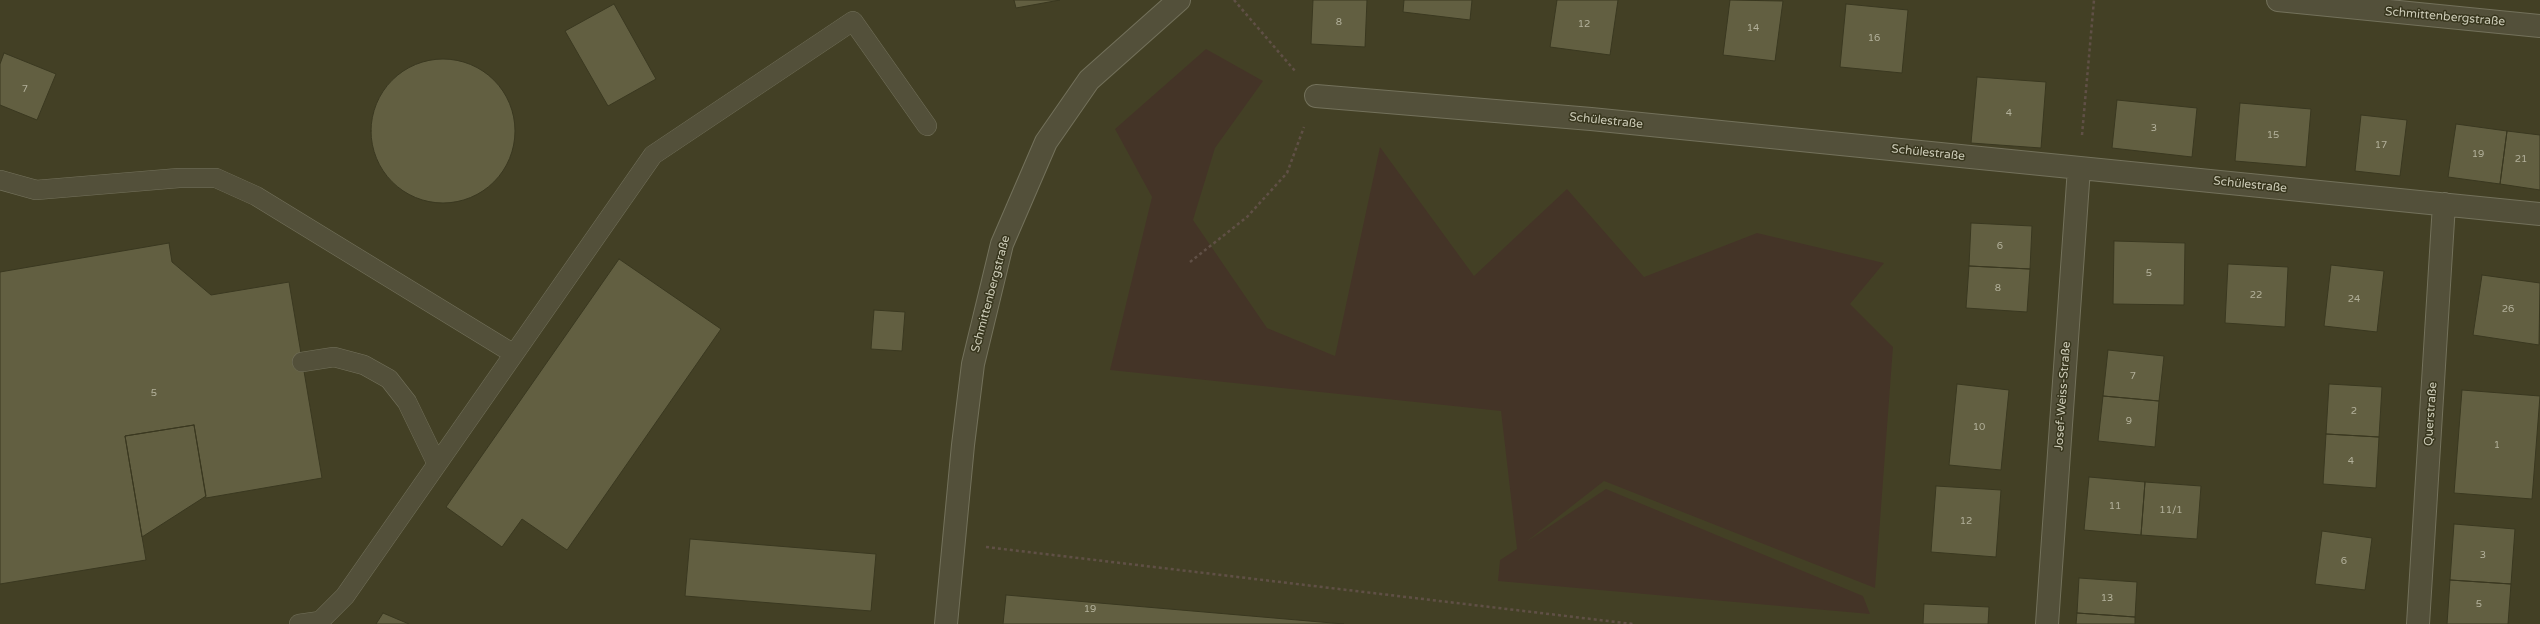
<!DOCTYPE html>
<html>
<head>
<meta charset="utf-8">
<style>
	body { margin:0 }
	canvas { display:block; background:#434025 }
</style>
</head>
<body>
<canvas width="2540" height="624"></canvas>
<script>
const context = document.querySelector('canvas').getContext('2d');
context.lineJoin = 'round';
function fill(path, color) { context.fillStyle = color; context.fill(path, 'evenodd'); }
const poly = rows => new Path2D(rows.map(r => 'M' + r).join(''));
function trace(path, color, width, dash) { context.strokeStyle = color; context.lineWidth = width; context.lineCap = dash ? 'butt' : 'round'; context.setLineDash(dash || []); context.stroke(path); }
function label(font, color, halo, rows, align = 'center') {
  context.font = font + ' "Varela Round",sans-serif'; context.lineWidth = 3; context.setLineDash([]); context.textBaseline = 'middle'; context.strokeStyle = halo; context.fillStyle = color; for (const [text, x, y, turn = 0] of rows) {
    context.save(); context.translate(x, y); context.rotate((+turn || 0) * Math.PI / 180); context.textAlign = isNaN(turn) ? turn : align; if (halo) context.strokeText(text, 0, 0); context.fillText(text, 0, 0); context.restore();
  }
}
fill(poly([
	[1206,49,1263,81,1215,148,1193,220,1267,328,1335,356,1380,147,1474,276,1567,189,1644,277,1757,233,1884,263,1850,304,1893,347,1875,588,1604,481,1526,542,1606,489,1863,596,1870,614,1498,581,1500,560,1517,549,1501,411,1110,370,1152,197,1115,129]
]), '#443427');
const building = poly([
	[1014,0,1060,0,1016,8,1014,0],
	[1313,0,1367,0,1365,47,1311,44,1313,0],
	[1404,0,1472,0,1470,20,1403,12,1404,0],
	[1557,0,1618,0,1610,55,1550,47,1557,0],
	[1730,0,1783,1,1775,61,1723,55,1730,0],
	[614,4,656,79,608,106,565,31,614,4],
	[1846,4,1908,10,1902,73,1840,67,1846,4],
	[4,53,56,74,37,120,0,105,0,64,4,53],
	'371 131a72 72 0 1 1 144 0a72 72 0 1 1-144 0Z',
	[1977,77,2046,82,2041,148,1971,143,1977,77],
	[2117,100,2197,108,2192,157,2112,148,2117,100],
	[2240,103,2311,109,2306,167,2235,161,2240,103],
	[2361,115,2407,120,2400,176,2355,171,2361,115],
	[2456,124,2507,131,2500,184,2448,177,2456,124],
	[2507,131,2540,135,2540,190,2500,184,2507,131],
	[1971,223,2032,226,2030,269,1969,266,1971,223],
	[2114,241,2185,243,2184,305,2113,304,2114,241],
	[169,243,172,262,211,295,289,282,322,478,206,498,194,425,125,436,146,560,0,584,0,272,169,243],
	[619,259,721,329,567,550,522,519,502,547,446,507,619,259],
	[2228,264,2288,267,2285,327,2225,323,2228,264],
	[2331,265,2384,271,2377,332,2324,326,2331,265],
	[1969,266,2030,269,2027,312,1966,308,1969,266],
	[2482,275,2540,283,2539,345,2473,335,2482,275],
	[874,310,905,312,902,351,871,349,874,310],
	[2108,350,2164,356,2159,401,2103,396,2108,350],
	[1957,384,2009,390,2001,470,1949,465,1957,384],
	[2329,384,2382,387,2379,437,2326,434,2329,384],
	[2462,390,2540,396,2532,499,2454,493,2462,390],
	[2103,396,2159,401,2155,447,2098,441,2103,396],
	[194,425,206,496,142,537,125,436,194,425],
	[2326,434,2379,437,2376,488,2323,484,2326,434],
	[2089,477,2145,482,2141,535,2084,530,2089,477],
	[2145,482,2201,486,2197,539,2141,535,2145,482],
	[1936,486,2001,490,1996,557,1931,552,1936,486],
	[2454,524,2515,529,2511,584,2450,580,2454,524],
	[2322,531,2372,538,2365,590,2315,584,2322,531],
	[690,539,876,554,871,611,685,596,690,539],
	[2079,578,2137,582,2135,617,2077,613,2079,578],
	[2450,580,2511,584,2508,624,2447,624,2450,580],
	[1006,595,1344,624,1003,624,1006,595],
	[1924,604,1989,607,1988,624,1923,624,1924,604],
	[383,613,409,624,376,624,383,613],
	[2077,613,2135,617,2135,624,2076,624,2077,613]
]);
fill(building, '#625f41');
trace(building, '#3a3820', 1);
const service = poly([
	[0,180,36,190,179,178,216,178,256,196,514,354],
	[302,362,334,357,364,365,389,379,407,402,437,464],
	[299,624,320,621,345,596,653,155,853,21,927,126]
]);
const minor = poly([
	[2278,0,2540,26],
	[1316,96,1591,119,2540,214],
	[946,624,963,445,973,364,1002,244,1046,142,1089,80,1179,0],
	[2047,624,2079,168],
	[2418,624,2444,204]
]);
trace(service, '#73715b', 20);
trace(minor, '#73715b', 24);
trace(poly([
	[1234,0,1295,71],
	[2082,135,2094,0],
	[1190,262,1247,217,1287,173,1304,127],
	[986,547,1633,624]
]), '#605046', 2.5, [3, 3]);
trace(service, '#53503a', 19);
trace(minor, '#53503a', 22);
label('10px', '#b2b09a', null, [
	["8",1339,22],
	["12",1584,24],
	["14",1753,28],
	["16",1874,38],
	["7",25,89],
	["4",2009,113],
	["3",2154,128],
	["15",2273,135],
	["17",2381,145],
	["19",2478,154],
	["21",2521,159],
	["6",2000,246],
	["5",2149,273],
	["8",1998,288],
	["22",2256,295],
	["24",2354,299],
	["26",2508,309],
	["7",2133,376],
	["5",154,393],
	["2",2354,411],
	["9",2129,421],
	["10",1979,427],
	["1",2497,445],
	["4",2351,461],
	["11",2115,506],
	["11/1",2171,510],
	["12",1966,521],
	["3",2483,555],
	["6",2344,561],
	["13",2107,598],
	["5",2479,604],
	["19",1090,609]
]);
label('12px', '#cccbb7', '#38361e', [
	["Schmittenbergstraße",2445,17,5],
	["Schülestraße",1606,121,6],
	["Schülestraße",1928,153,6],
	["Schülestraße",2250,185,6],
	["Schmittenbergstraße",991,294,-75],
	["Josef-Weiss-Straße",2063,396,-86],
	["Querstraße",2431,414,-86]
]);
</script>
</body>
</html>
